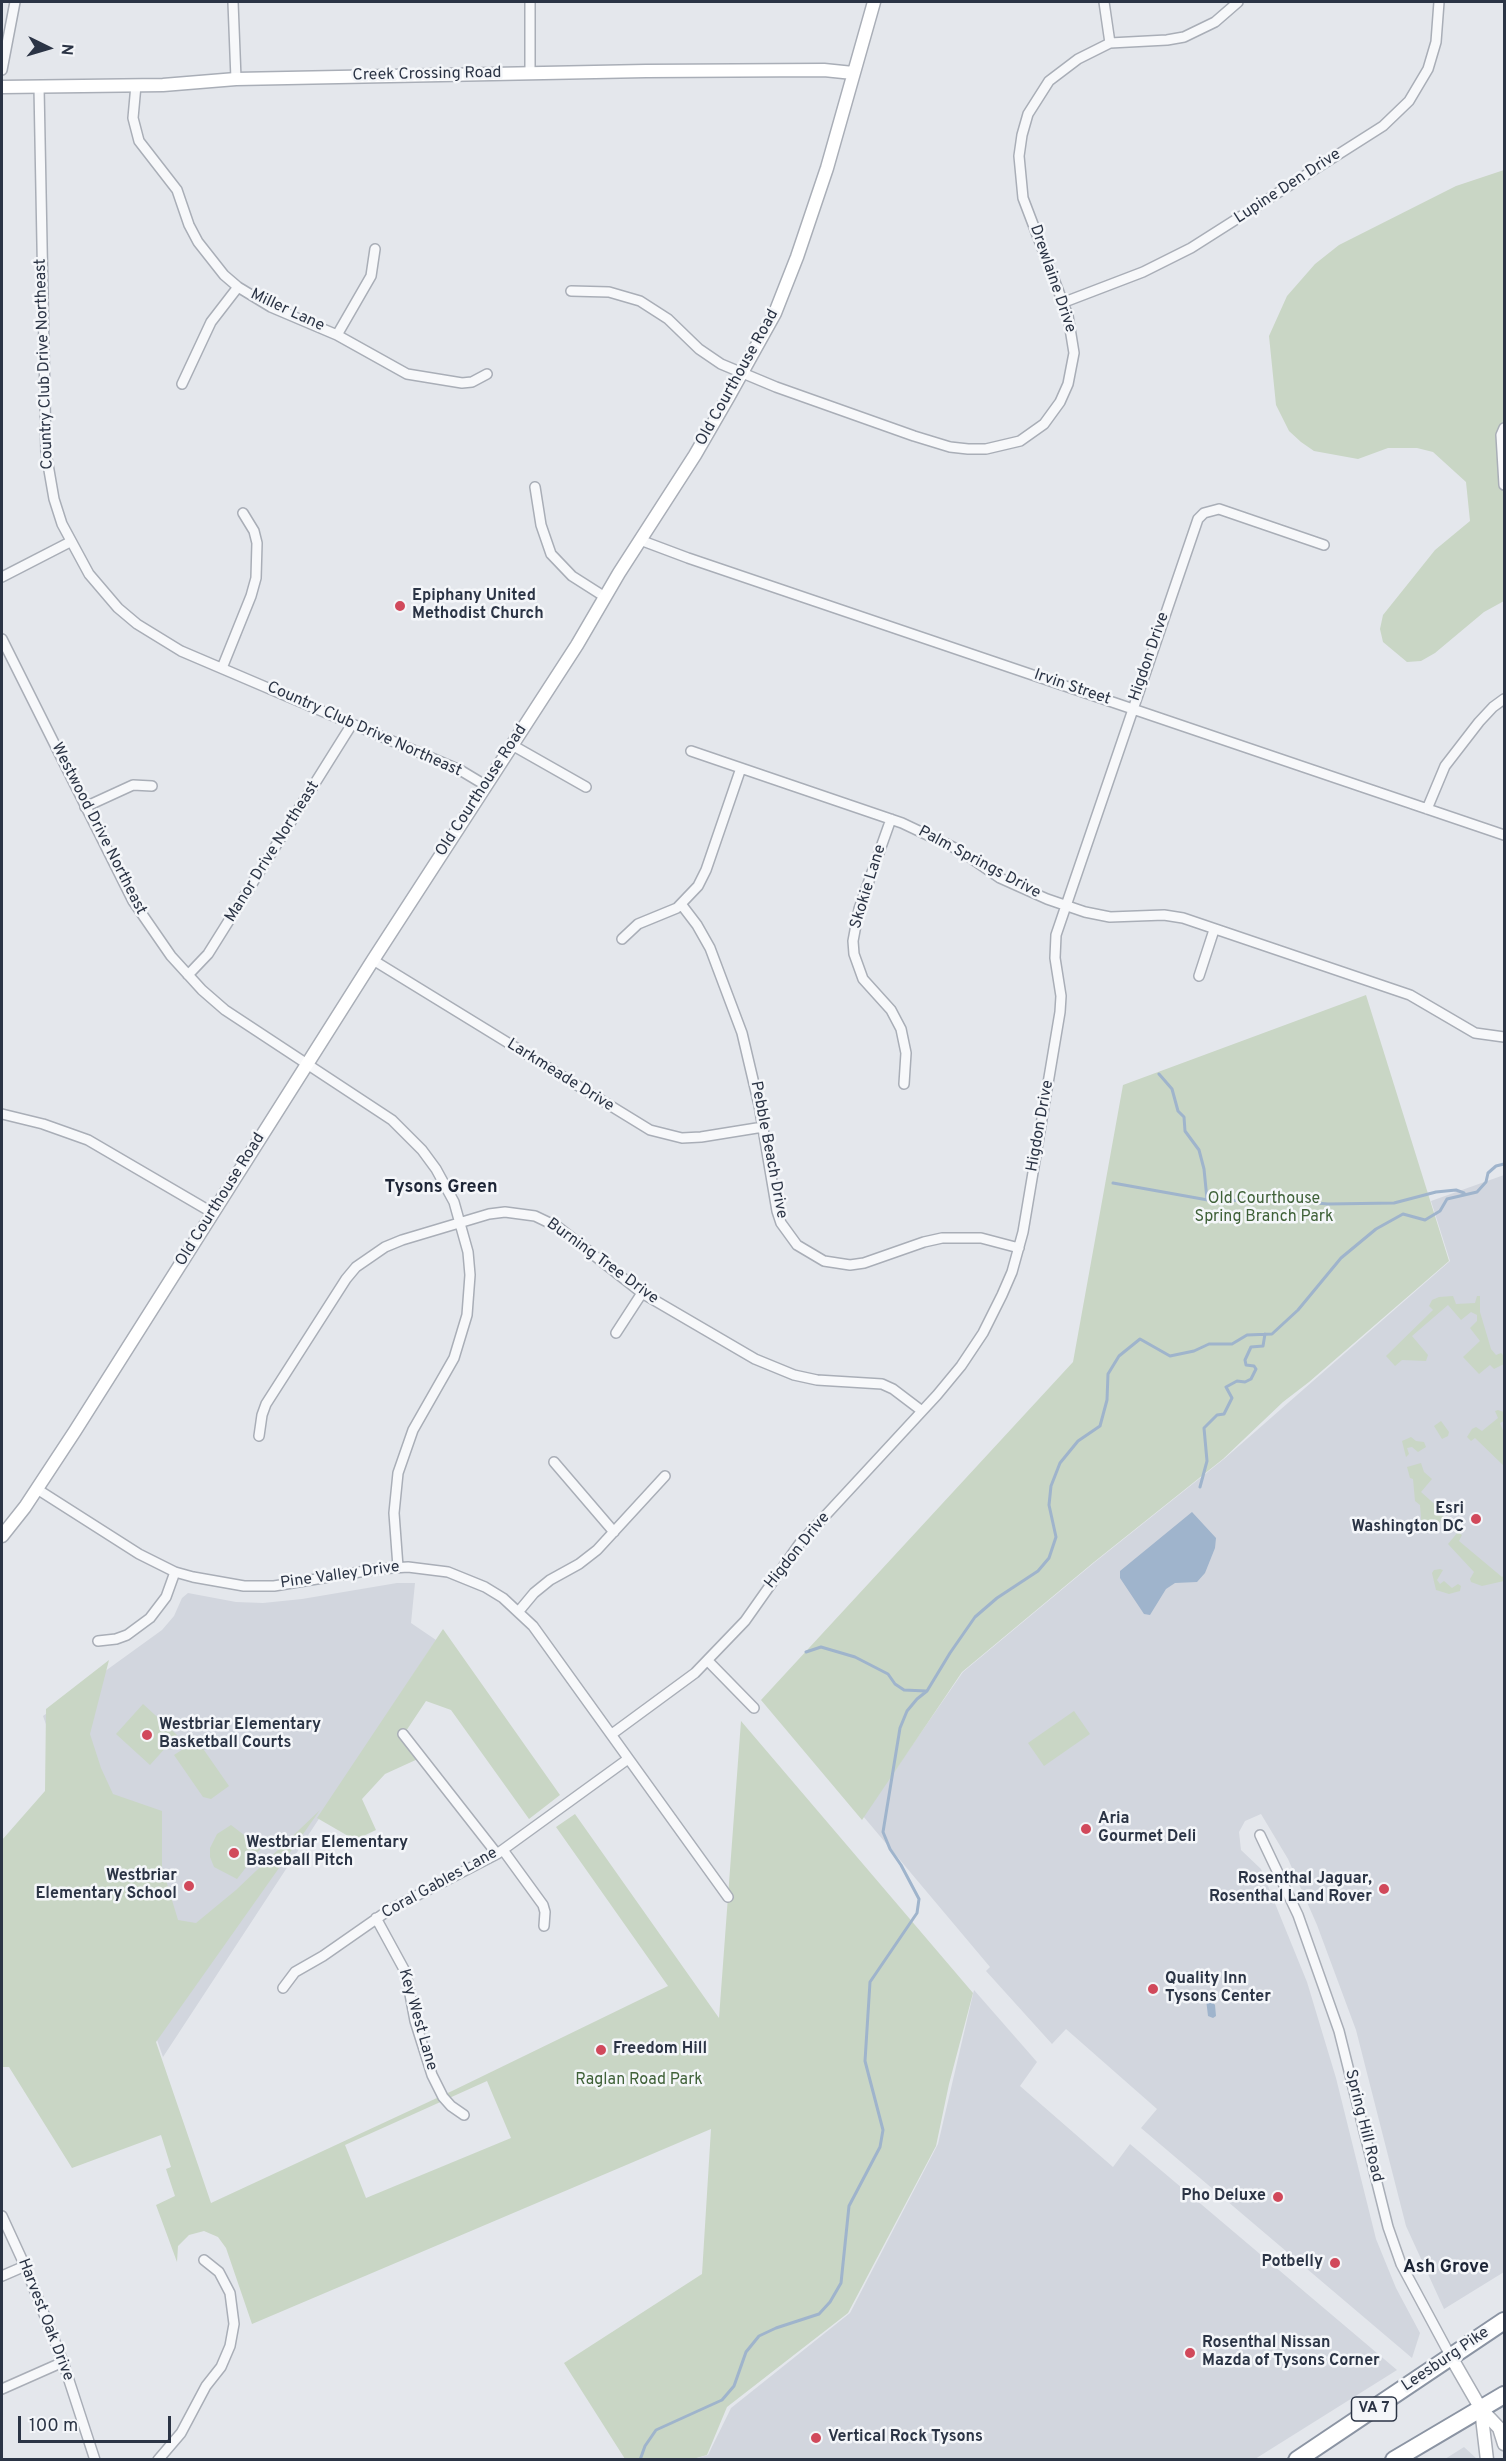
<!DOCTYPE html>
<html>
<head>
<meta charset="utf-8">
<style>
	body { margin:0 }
	#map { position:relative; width:1506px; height:2461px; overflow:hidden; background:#e4e7ec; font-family:Overpass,sans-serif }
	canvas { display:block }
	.frame { position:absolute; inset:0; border:3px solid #2b3445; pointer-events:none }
	.north { position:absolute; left:18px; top:18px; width:60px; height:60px; -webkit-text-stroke:4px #f4f6f9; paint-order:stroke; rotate:95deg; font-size:16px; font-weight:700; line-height:24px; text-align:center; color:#2b3445 }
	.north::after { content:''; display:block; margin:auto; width:21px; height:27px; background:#2b3445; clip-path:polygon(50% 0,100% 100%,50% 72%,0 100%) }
	.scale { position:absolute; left:18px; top:2416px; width:153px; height:27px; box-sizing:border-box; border:3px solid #2b3445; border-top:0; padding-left:8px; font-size:18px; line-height:21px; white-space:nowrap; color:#2b3445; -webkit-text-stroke:4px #f4f6f9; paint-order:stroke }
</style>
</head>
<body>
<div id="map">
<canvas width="1506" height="2461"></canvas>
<div class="frame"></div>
<div class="north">N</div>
<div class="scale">100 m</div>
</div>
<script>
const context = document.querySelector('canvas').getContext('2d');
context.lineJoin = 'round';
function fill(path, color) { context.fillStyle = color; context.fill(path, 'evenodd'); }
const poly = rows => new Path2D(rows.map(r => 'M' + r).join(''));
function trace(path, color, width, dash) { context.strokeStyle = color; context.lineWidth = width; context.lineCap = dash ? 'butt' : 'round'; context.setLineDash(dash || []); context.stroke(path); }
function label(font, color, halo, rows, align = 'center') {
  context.font = font + ' Overpass,sans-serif'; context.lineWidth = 5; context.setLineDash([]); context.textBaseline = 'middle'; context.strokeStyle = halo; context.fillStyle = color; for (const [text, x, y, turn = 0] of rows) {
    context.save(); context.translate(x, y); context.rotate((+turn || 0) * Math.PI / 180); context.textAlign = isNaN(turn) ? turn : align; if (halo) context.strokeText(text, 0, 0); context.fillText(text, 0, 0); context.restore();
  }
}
fill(poly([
	[1504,1175,1504,2272,1444,2309,1406,2226,1356,2030,1317,1925,1288,1859,1261,1814,1245,1821,1239,1832,1241,1850,1261,1869,1307,1982,1336,2078,1376,2239,1396,2288,1420,2333,1412,2358,1141,2128,1157,2109,1066,2029,1052,2044,986,1971,990,1967,863,1816,963,1672,1095,1562,1224,1459,1450,1261,1431,1201],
	[397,1583,415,1583,411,1623,436,1640,163,2057,43,1716,162,1630,174,1616,182,1598,188,1593,236,1602,263,1603,302,1599],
	[974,1990,1037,2062,1020,2086,1113,2167,1130,2144,1397,2370,1255,2459,694,2459,708,2455,731,2408,850,2313,938,2144],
	[1464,2447,1477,2459,1445,2459]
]), '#d2d6de');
fill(poly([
	[1504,170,1504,601,1484,612,1435,653,1421,661,1407,662,1383,642,1380,629,1383,615,1435,550,1470,521,1466,482,1433,452,1417,448,1388,448,1358,459,1314,451,1301,442,1289,431,1276,405,1269,336,1287,296,1315,264,1339,245,1456,186],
	[1366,995,1449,1261,1309,1382,1283,1402,1223,1459,1094,1562,962,1672,862,1820,761,1700,1073,1362,1123,1085],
	[1453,1296,1456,1304,1475,1303,1477,1296,1480,1296,1480,1312,1491,1349,1496,1355,1501,1353,1504,1356,1504,1364,1494,1369,1490,1365,1479,1374,1463,1357,1480,1341,1470,1328,1477,1321,1477,1315,1471,1312,1461,1320,1448,1305,1412,1336,1428,1355,1426,1361,1402,1360,1395,1366,1386,1356,1433,1310,1429,1306,1432,1300,1439,1297],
	[1498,1410,1504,1412,1504,1421,1500,1423,1504,1433,1504,1466,1475,1438,1471,1441,1467,1437,1472,1429,1476,1427,1482,1431,1498,1418,1495,1411],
	[1441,1421,1449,1432,1448,1436,1442,1439,1434,1426],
	[1411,1437,1416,1441,1424,1442,1426,1447,1418,1452,1412,1447,1407,1448,1409,1454,1406,1457,1402,1441],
	[1421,1463,1424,1472,1432,1479,1421,1492,1440,1509,1438,1512,1444,1517,1435,1528,1422,1530,1420,1505,1415,1501,1413,1479,1410,1478,1407,1467],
	[1458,1532,1462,1535,1459,1541,1502,1577,1504,1575,1504,1581,1482,1586,1471,1582,1470,1579,1474,1572,1448,1544],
	[1440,1569,1443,1570,1437,1580,1440,1584,1444,1581,1452,1588,1458,1584,1461,1586,1460,1591,1449,1594,1436,1590,1432,1573,1434,1570],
	[443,1629,560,1795,529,1819,451,1710,426,1701,404,1734,420,1758,385,1774,362,1799,376,1830,355,1840,317,1818],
	[109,1660,90,1734,101,1768,113,1794,162,1811,162,1867,178,1920,196,1923,236,1890,320,1810,156,2042,211,2203,452,2091,668,1986,556,1827,575,1814,719,2018,741,1721,973,1993,949,2084,936,2146,848,2313,727,2407,707,2455,693,2459,625,2459,564,2363,702,2274,711,2129,252,2324,226,2248,218,2237,204,2231,189,2235,178,2246,177,2262,156,2205,175,2196,166,2169,171,2167,161,2135,72,2168,9,2067,2,2067,2,1840,45,1791,46,1709],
	[487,2081,511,2138,366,2198,345,2145],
	[143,1704,177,1735,150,1765,116,1734],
	[1074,1711,1090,1734,1044,1766,1028,1743],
	[197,1740,229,1786,211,1799,203,1797,174,1755],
	[231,1825,261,1848,237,1879,214,1867,210,1857,210,1848,217,1834]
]), '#c9d6c5');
fill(poly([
	[1192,1512,1216,1538,1215,1548,1205,1573,1197,1582,1175,1583,1166,1589,1150,1615,1144,1614,1120,1578,1120,1571],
	[1206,1999,1211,2000,1215,2005,1216,2016,1213,2018,1208,2016]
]), '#9fb4cc');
trace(poly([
	[1159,1074,1172,1089,1178,1111,1184,1117,1185,1131,1199,1150,1204,1169,1207,1199],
	[1113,1183,1219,1202,1260,1198,1328,1204,1394,1203,1436,1192,1456,1190,1464,1193],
	[1200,1487,1207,1461,1204,1428,1217,1415,1224,1414,1232,1398,1226,1387,1237,1381,1245,1382,1251,1379,1256,1369,1254,1366,1246,1365,1245,1360,1251,1347,1263,1346,1265,1334],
	[806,1652,821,1647,855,1657,888,1674,895,1684,904,1690,926,1691],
	[640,2460,645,2446,656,2430,722,2400,734,2386,746,2352,759,2336,776,2328,819,2314,830,2302,841,2283,849,2206,880,2147,883,2130,865,2061,870,1982,917,1913,919,1899,901,1865,890,1849,883,1832,900,1728,907,1711,917,1699,927,1691,950,1653,975,1617,997,1598,1038,1571,1049,1558,1056,1537,1049,1505,1051,1486,1060,1463,1078,1441,1100,1426,1107,1400,1108,1374,1119,1356,1140,1339,1170,1356,1194,1351,1209,1344,1232,1344,1247,1335,1272,1334,1298,1310,1341,1258,1376,1229,1403,1214,1425,1220,1440,1211,1447,1199,1477,1192,1486,1182,1488,1173,1496,1166,1504,1164]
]), '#9fb4cc', 3);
const street = poly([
	[233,2,236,79],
	[1104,2,1110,43],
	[2,70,15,2],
	[530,73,530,2],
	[136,85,133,118,139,141,177,190,189,225,198,242,224,275,238,287,271,307,337,335,407,374,462,383,472,382,487,374],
	[39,87,46,453,54,499,62,524,89,574,118,608,137,624,181,651,460,770,485,785],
	[571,291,609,292,640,301,668,319,699,349,721,364,776,387,914,436,950,447,968,449,986,449,1020,441,1044,424,1060,402,1068,384,1074,353,1068,316,1023,198,1019,156,1022,135,1028,114,1049,81,1078,59,1110,43,1167,40,1184,37,1215,22,1238,2],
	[1062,303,1143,272,1191,248,1383,126,1409,101,1428,69,1436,42,1439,2],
	[337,335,371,276,375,249],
	[182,384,211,322,238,287],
	[1504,428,1501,435,1504,485],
	[535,487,541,525,551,554,572,576,605,597],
	[640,540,688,558,1504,835],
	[2,577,70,542],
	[2,639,133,901,171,956,202,990,225,1010,392,1120,422,1150,436,1169,454,1202,468,1252,470,1275,467,1315,454,1358,413,1430,398,1473,394,1513,398,1567],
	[222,668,251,596,256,578,257,543,254,531,243,513],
	[512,745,586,787],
	[691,751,902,823,959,850,1000,878,1047,899,1085,912,1110,917,1164,915,1183,918,1410,995,1475,1033,1504,1037],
	[85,807,133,785,152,786],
	[1427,809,1445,766,1479,722,1493,707,1504,699],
	[891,819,859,909,853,941,854,954,863,979,891,1010,901,1029,906,1053,904,1084],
	[681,904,697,925,710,948,742,1033,759,1105,777,1211,781,1223,797,1245,824,1261,850,1265,864,1263,924,1242,942,1238,981,1238,1019,1248],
	[622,939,638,924,677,908,698,886,706,870,741,768],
	[373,960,650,1130,682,1138,701,1137,763,1127],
	[188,975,208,954,352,724],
	[1199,976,1214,930],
	[2,1114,43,1124,88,1140,213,1213],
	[616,1333,642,1293],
	[259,1436,262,1415,266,1404,346,1279,356,1267,385,1247,402,1240,489,1214,505,1212,535,1216,558,1227,642,1293,755,1359,794,1375,817,1380,882,1384,893,1389,922,1411],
	[554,1462,614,1532],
	[37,1489,139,1554,175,1572,193,1577,244,1586,274,1586,378,1569,408,1567,448,1572,485,1587,503,1598,533,1626,728,1897],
	[519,1611,534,1593,550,1580,579,1564,597,1550,665,1476],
	[98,1641,116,1639,127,1635,150,1618,166,1597,175,1572],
	[708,1661,754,1708],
	[403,1734,497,1854],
	[612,1734,695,1673,745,1621,800,1543,937,1395,961,1366,983,1333,1002,1295,1012,1272,1023,1232,1060,1012,1061,996,1055,958,1056,935,1198,519,1204,513,1219,509,1324,545],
	[1260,1835,1298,1915,1339,2031,1388,2227,1401,2264,1451,2357],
	[503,1850,543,1905,545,1912,544,1926],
	[376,1918,406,1973,415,2021,432,2075,443,2097,451,2106,464,2115],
	[283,1988,295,1972,323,1956,389,1910,497,1854,628,1759],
	[2,2216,25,2266,63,2362,95,2460],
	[2,2276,25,2266],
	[2,2389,63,2362],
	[158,2460,181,2433,206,2386,221,2367,230,2346,234,2324,230,2293,219,2272,204,2260]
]);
const secondary = poly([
	[2,87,163,85,236,79,646,71,824,70,853,73],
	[2,1536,25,1507,75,1431,373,960,577,645,619,573,695,455,729,396,775,313,797,257,827,168,874,2],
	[1451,2357,1481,2409,1499,2428,1504,2444],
	[1481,2409,1487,2460]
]);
const highway = poly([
	[1297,2460,1504,2321],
	[1394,2460,1504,2395]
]);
trace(street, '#a9aeb7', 12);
trace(secondary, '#a9aeb7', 15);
trace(highway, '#8b94a3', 20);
trace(street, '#f7f8fa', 9);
trace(secondary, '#fff', 12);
trace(highway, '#fff', 16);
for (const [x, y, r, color] of [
	[400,606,6,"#d1495b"],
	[1476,1519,6,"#d1495b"],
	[147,1735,6,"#d1495b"],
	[1086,1829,6,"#d1495b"],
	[234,1853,6,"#d1495b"],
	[189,1886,6,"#d1495b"],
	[1384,1889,6,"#d1495b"],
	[1153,1989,6,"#d1495b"],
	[601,2050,6,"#d1495b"],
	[1278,2197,6,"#d1495b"],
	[1335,2263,6,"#d1495b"],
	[1190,2353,6,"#d1495b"],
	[816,2438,6,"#d1495b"]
]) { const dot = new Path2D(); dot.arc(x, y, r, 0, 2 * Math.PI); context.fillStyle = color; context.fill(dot); trace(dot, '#f4f6f9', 2); }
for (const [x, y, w] of [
	[1374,2409,45]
]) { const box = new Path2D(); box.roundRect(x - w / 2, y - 12, w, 24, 4.5); context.fillStyle = '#f4f6f9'; context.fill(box); trace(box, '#2b3445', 1.5); }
label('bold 15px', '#2b3445', null, [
	["VA 7",1374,2409]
]);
label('16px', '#2b3445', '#f4f6f9', [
	["Creek Crossing Road",427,75,-1],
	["Lupine Den Drive",1288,187,-33],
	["Drewlaine Drive",1052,279,71],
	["Miller Lane",287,311,25],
	["Country Club Drive Northeast",45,364,-92],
	["Old Courthouse Road",738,378,-61],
	["Higdon Drive",1150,657,-71],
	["Irvin Street",1072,688,19],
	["Country Club Drive Northeast",364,730,24],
	["Old Courthouse Road",482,791,-57],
	["Westwood Drive Northeast",98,829,63],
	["Manor Drive Northeast",273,852,-58],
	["Palm Springs Drive",979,863,28],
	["Skokie Lane",869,887,-73],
	["Larkmeade Drive",560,1076,32],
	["Higdon Drive",1041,1126,-80],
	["Pebble Beach Drive",768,1150,79],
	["Old Courthouse Road",221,1200,-58],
	["Burning Tree Drive",602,1262,36],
	["Higdon Drive",798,1551,-51],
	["Pine Valley Drive",340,1576,-8],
	["Coral Gables Lane",440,1884,-29],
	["Key West Lane",417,2020,74],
	["Spring Hill Road",1363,2126,76],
	["Harvest Oak Drive",45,2320,69],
	["Leesburg Pike",1446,2360,-34]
]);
label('bold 16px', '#2b3445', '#f4f6f9', [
	["Epiphany United",412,597],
	["Methodist Church",412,615],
	["Esri",1464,1510,"right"],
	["Washington DC",1464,1528,"right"],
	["Westbriar Elementary",159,1726],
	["Basketball Courts",159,1744],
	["Aria",1098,1820],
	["Gourmet Deli",1098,1838],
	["Westbriar Elementary",246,1844],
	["Baseball Pitch",246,1862],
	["Westbriar",177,1877,"right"],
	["Elementary School",177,1895,"right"],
	["Rosenthal Jaguar,",1372,1880,"right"],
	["Rosenthal Land Rover",1372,1898,"right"],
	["Quality Inn",1165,1980],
	["Tysons Center",1165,1998],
	["Freedom Hill",613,2050],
	["Pho Deluxe",1266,2197,"right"],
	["Potbelly",1323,2263,"right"],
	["Rosenthal Nissan",1202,2344],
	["Mazda of Tysons Corner",1202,2362],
	["Vertical Rock Tysons",828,2438]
], 'left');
label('16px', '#3f6138', '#f4f6f9', [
	["Old Courthouse",1264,1200],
	["Spring Branch Park",1264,1218],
	["Raglan Road Park",639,2081]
]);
label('bold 18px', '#1d2536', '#f4f6f9', [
	["Tysons Green",441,1188],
	["Ash Grove",1446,2268]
]);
</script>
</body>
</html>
